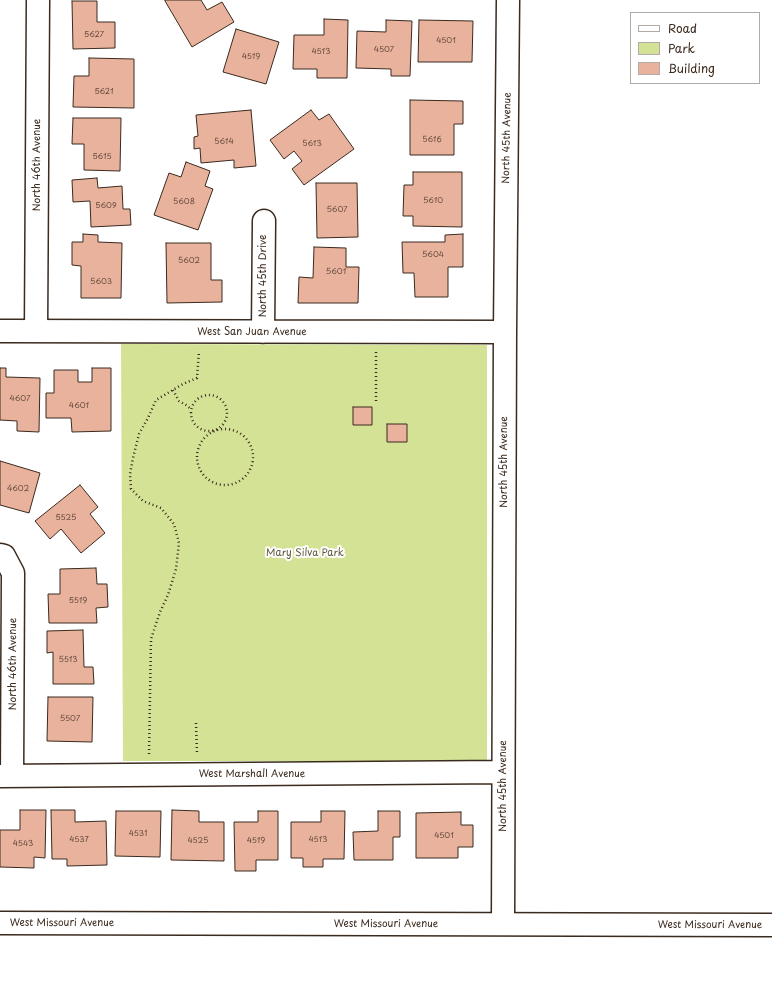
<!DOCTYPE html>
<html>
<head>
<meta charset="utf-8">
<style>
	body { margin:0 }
	#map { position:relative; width:772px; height:990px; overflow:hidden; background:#fff; font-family:"Playpen Sans",sans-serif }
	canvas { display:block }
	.legend { position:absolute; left:630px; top:12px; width:130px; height:72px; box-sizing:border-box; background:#fff; border:1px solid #b1aaa5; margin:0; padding:5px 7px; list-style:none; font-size:12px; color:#3b2a1e }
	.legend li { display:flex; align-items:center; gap:8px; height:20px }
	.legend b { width:20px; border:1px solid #b1aaa5 }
</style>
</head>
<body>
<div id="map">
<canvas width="772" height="990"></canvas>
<ul class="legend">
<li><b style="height:5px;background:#fff"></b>Road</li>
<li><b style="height:11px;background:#d4e295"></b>Park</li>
<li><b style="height:11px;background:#e9b29d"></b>Building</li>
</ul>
</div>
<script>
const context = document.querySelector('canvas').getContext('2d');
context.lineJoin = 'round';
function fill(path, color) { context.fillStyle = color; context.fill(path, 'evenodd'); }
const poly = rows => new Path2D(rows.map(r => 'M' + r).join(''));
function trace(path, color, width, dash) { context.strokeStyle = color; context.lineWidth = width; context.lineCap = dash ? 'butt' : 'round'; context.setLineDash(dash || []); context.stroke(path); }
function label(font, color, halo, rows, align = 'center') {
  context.font = font + ' "Playpen Sans",sans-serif'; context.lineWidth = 4; context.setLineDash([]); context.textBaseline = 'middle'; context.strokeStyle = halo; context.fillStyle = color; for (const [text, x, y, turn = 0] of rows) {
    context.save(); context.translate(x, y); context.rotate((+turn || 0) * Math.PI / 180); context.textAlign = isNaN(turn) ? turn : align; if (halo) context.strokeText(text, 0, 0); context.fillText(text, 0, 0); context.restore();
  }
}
fill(poly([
	[121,344,487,345,487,761,123,761]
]), '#d4e295');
const building = poly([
	[165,0,201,0,207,10,222,2,234,22,192,47,165,1,165,0],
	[72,1,97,1,97,22,115,22,115,48,73,49,72,1],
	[324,19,348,20,347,78,317,78,317,69,293,69,294,35,324,35,324,19],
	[386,20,412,21,410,76,391,76,391,69,356,68,357,31,386,32,386,20],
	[419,20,473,21,472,62,418,62,419,20],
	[236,29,279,42,266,84,223,72,236,29],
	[89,58,134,59,134,108,73,107,74,76,89,76,89,58],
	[410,100,463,101,463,124,454,124,454,155,410,155,410,100],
	[251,110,256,166,234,168,234,160,201,163,200,148,194,149,194,137,198,136,196,115,251,110],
	[311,110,319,120,329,114,354,149,304,185,292,169,302,161,294,151,284,159,270,140,311,110],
	[73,118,121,118,120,171,84,170,84,144,72,144,73,118],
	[186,162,210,171,205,186,213,189,198,230,154,215,169,173,181,177,186,162],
	[413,172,462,172,462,227,413,226,413,216,403,216,404,185,413,185,413,172],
	[97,178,98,188,122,186,123,209,130,209,131,225,91,227,90,201,73,202,72,180,97,178],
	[316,183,357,183,358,237,317,238,316,183],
	[83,234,98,235,98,242,122,243,121,298,81,298,81,266,72,265,72,242,83,242,83,234],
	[463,234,463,267,448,267,448,297,415,297,414,273,403,273,402,242,445,242,445,235,463,234],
	[166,243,211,243,211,280,222,280,222,302,167,303,166,243],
	[314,247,346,248,346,267,359,267,358,303,298,303,299,277,313,278,314,247],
	[0,368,6,368,6,377,40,378,39,432,17,431,17,421,0,420,0,368],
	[92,368,111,368,111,431,72,432,71,418,46,418,46,393,54,393,54,370,78,370,78,382,92,382,92,368],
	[353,407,372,407,372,425,353,425,353,407],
	[387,424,407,424,407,442,387,442,387,424],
	[0,461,40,473,29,513,0,505,0,461],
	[80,485,98,507,90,514,105,533,81,553,61,529,50,539,35,521,80,485],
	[96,568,97,584,107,584,108,607,96,608,97,623,49,623,48,594,60,594,60,569,96,568],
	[83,630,84,667,93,667,94,684,53,684,53,652,47,653,47,631,83,630],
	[48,697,93,697,92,742,47,741,48,697],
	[20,810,46,810,45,858,34,857,34,868,0,867,0,830,20,830,20,810],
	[51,810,75,810,75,822,106,821,107,865,67,866,67,859,52,859,51,810],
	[172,810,199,811,199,822,224,822,224,861,171,860,172,810],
	[116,811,161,811,160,857,115,856,116,811],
	[258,811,278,811,278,860,256,860,256,871,235,871,234,822,258,822,258,811],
	[321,811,345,811,344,859,323,859,323,867,303,867,303,858,291,858,291,822,321,822,321,811],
	[378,811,400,811,400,837,393,837,393,860,354,860,353,832,378,831,378,811],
	[461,812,461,825,473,825,473,847,458,847,458,858,416,858,416,813,461,812]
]);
fill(building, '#e9b29d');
trace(building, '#3b2a1e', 1);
const minor = poly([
	[0,331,505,332],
	[36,331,38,0],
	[263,332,264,221],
	[0,555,4,556,13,573,12,776],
	[0,776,503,772],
	[0,923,772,925],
	[503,924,505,332,508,0]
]);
trace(minor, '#3b2a1e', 25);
trace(poly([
	[376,352,376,403],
	[173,390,179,401,186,405,191,409],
	'191 413a18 18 0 1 1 36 0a18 18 0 1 1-36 0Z',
	'197 457a28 28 0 1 1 56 0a28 28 0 1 1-56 0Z',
	[196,723,197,754],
	[149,754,151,639,160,612,168,595,176,569,179,543,174,524,161,508,143,501,131,489,130,474,133,458,139,434,148,418,156,400,183,384,197,378,199,351]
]), '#3b2a1e', 2.5, [1, 3]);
trace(minor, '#fff', 22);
label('8px', '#664c3e', null, [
	["5627",94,35],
	["4501",446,41],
	["4507",384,50],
	["4513",321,52],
	["4519",251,57],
	["5621",104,92],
	["5616",432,140],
	["5614",224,142],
	["5613",312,144],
	["5615",102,157],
	["5610",433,201],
	["5608",184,202],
	["5609",106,206],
	["5607",337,210],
	["5604",433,255],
	["5602",189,261],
	["5601",336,272],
	["5603",101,282],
	["4607",20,399],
	["4601",79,406],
	["4602",18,489],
	["5525",66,518],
	["5519",78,601],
	["5513",68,660],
	["5507",70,719],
	["4531",138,834],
	["4501",444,836],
	["4537",79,840],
	["4513",318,840],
	["4525",198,841],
	["4519",256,841],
	["4543",23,844]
]);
label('10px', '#3b2a1e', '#fff', [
	["North 45th Avenue",507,138,-89],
	["North 46th Avenue",37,165,-90],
	["North 45th Drive",263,276,-90],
	["West San Juan Avenue",252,332],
	["North 45th Avenue",504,462,-90],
	["North 46th Avenue",13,664,-90],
	["West Marshall Avenue",252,774],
	["North 45th Avenue",503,786,-90],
	["West Missouri Avenue",62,923],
	["West Missouri Avenue",386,924],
	["West Missouri Avenue",710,925]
]);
label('10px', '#61583c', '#fff', [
	["Mary Silva Park",305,553]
]);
</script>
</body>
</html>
